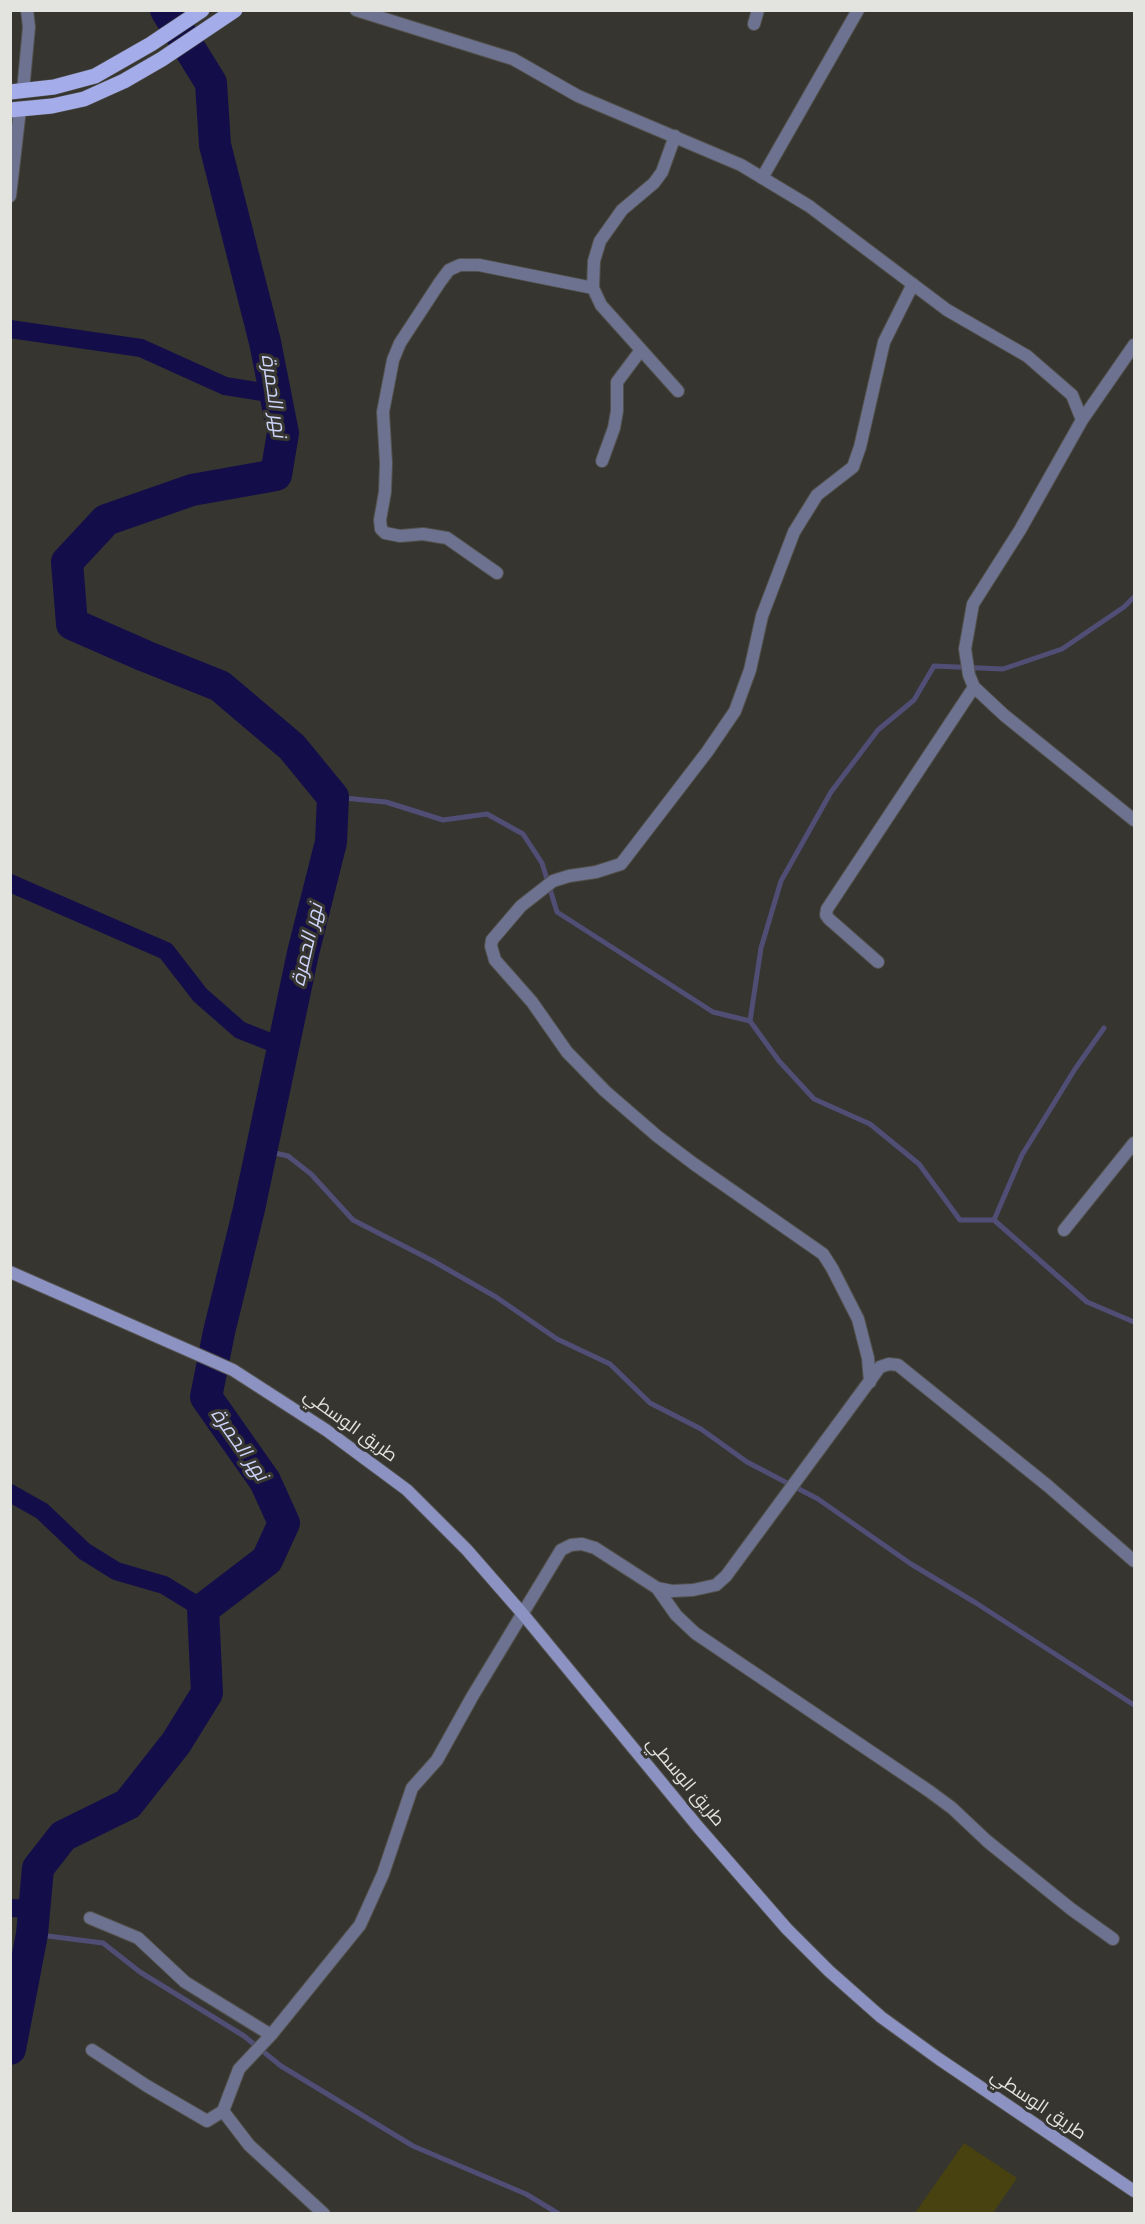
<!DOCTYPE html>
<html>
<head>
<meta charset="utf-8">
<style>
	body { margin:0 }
	#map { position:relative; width:1145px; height:2224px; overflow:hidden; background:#363530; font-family:"Space Grotesk",sans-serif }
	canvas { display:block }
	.frame { position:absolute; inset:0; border:12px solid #e3e3df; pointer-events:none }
</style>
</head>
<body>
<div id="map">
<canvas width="1145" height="2224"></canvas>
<div class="frame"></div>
</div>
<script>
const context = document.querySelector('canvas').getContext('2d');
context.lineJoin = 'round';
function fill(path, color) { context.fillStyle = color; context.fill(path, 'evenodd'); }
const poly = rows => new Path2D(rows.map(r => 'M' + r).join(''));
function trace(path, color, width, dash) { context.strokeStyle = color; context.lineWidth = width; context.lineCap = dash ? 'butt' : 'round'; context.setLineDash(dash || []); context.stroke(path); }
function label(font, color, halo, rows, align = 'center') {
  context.font = font + ' "Space Grotesk",Cairo,sans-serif'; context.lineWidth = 6; context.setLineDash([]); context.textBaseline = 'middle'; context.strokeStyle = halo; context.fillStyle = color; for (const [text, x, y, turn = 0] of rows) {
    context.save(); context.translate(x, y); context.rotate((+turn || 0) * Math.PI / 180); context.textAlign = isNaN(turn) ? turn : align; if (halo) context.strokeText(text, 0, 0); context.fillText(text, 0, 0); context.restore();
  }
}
fill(poly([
	[964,2143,1017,2178,993,2213,915,2213]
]), '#484210');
trace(poly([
	[333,797,386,802,443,820,487,814,523,834,542,863,557,912,713,1012,750,1021,779,1061,814,1099,870,1124,919,1164,960,1220,994,1220,1087,1302,1134,1322],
	[750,1021,761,948,781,881,831,792,878,730,914,700,934,666,1003,669,1062,649,1124,607,1134,597],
	[262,1150,288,1156,311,1174,353,1220,433,1261,496,1297,557,1339,610,1364,650,1403,701,1429,747,1462,818,1499,911,1564,976,1603,1134,1705],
	[994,1220,1022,1155,1075,1069,1104,1028],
	[32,1934,103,1943,140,1972,244,2036,281,2066,413,2146,526,2194,559,2214]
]), '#514e76', 5);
trace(poly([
	[10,329,141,348,225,386,275,394],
	[10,883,166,951,200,995,240,1030,283,1047],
	[10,1493,42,1511,84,1551,116,1571,164,1585,203,1609],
	[10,1908,35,1909]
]), '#130e49', 18);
trace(poly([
	[10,2049,32,1934,38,1868,63,1836,128,1804,176,1743,207,1693,203,1609,267,1560,284,1523,265,1481,206,1397,219,1332,249,1209,303,953,331,842,333,797,292,747,220,686,145,656,72,624,67,562,106,520,192,490,276,475,283,433,265,342,215,145,211,83,166,10]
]), '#130e49', 32);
const street = poly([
	[356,10,513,59,578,96,741,165,809,206,947,310,1027,356,1072,395,1082,420],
	[754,24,758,10],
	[23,91,29,27,27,10],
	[675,136,662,172,654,183,622,210,600,241,594,261,593,288,601,305,678,391],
	[762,178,858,10],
	[10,196,20,109],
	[1134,345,1082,420,1020,530,973,604,965,649,969,675,974,687,1004,715,1134,820],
	[602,461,614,428,617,411,617,382,641,350],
	[497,573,447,538,423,534,400,536,385,533,381,529,380,520,385,492,386,463,383,412,393,360,400,343,440,282,449,270,460,265,479,265,593,288],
	[878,962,829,919,826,915,827,909,974,687],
	[1064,1230,1134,1143],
	[870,1382,868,1358,858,1319,832,1268,823,1254,694,1164,657,1136,605,1091,567,1052,532,1002,495,960,491,946,492,940,521,906,553,881,569,876,596,872,621,864,707,752,735,711,750,670,762,616,794,532,817,495,853,467,860,447,884,342,913,284],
	[657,1588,676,1615,695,1633,929,1791,952,1808,987,1841,1071,1909,1113,1939],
	[90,1918,138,1938,185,1982,271,2035,360,1925,383,1874,412,1788,437,1760,472,1697,561,1550,571,1545,582,1544,595,1548,657,1588,672,1591,693,1590,716,1585,726,1576,880,1367,889,1364,898,1365,1048,1486,1134,1561],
	[271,2035,239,2069,223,2111,249,2145,324,2214],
	[92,2050,147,2086,207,2121,223,2111]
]);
const secondary = poly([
	[10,1272,233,1370,326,1430,407,1490,467,1550,522,1613,699,1828,787,1929,829,1971,881,2017,939,2059,1134,2191]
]);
const primary = poly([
	[10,92,54,87,95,76,151,44,202,10],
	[10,110,52,106,84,99,124,81,162,59,235,10]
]);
trace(street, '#52514c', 14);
trace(secondary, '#52514c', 14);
trace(primary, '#52514c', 16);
trace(street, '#6d7290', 12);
trace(secondary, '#8c93c3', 12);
trace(primary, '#a4adea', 15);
label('18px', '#e3e3df', '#363530', [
	["طريق الوسطي",350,1426,36],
	["طريق الوسطي",685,1782,50],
	["طريق الوسطي",1038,2105,34]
]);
label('italic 20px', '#ced4fa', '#363530', [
	["نهر الحمرة",273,396,82],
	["نهر الحمرة",308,945,-77],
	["نهر الحمرة",239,1445,55]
]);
</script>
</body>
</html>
